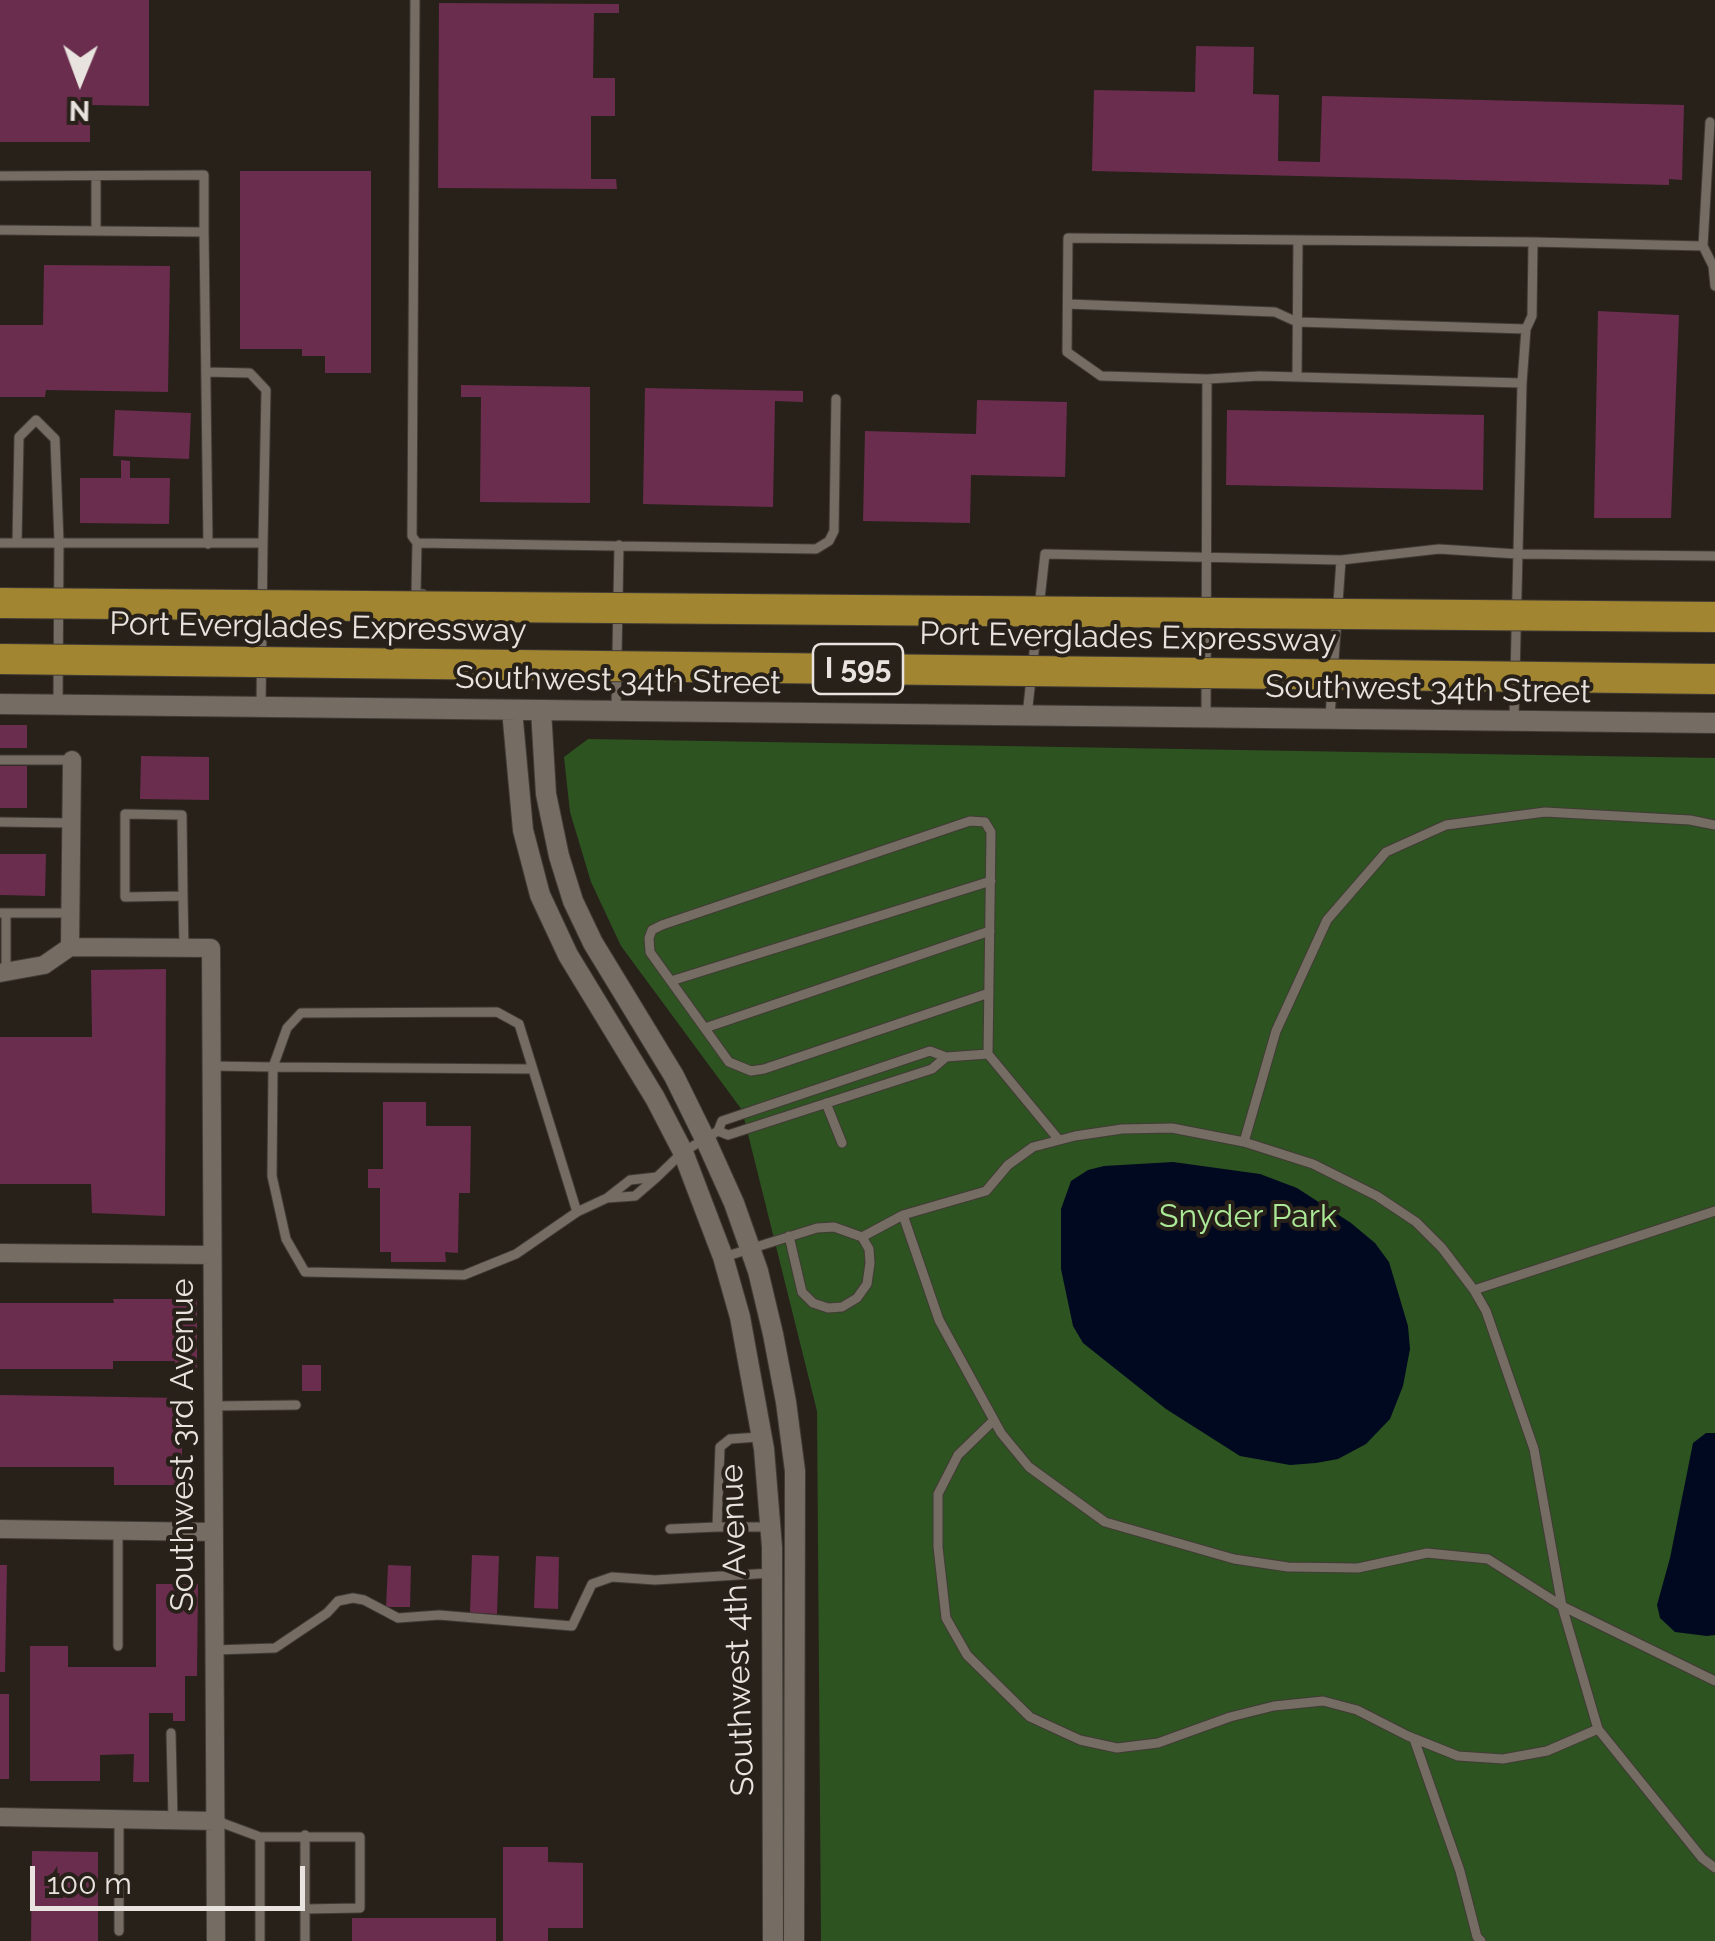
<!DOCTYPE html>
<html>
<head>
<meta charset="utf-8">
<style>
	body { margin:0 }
	#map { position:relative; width:1715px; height:1941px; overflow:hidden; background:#28211a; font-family:Raleway,sans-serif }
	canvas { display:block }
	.north { position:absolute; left:30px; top:30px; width:100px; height:100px; -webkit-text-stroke:8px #28211a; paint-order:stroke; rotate:181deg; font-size:28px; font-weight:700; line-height:40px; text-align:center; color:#e8e3de }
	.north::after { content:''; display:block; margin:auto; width:35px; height:45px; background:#e8e3de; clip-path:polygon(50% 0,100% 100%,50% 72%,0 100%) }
	.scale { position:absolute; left:30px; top:1866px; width:275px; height:45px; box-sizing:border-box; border:5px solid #e8e3de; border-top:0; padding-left:12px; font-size:30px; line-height:35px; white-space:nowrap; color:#e8e3de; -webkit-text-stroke:8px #28211a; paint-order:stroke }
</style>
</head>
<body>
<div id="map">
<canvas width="1715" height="1941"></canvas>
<div class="north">N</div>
<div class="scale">100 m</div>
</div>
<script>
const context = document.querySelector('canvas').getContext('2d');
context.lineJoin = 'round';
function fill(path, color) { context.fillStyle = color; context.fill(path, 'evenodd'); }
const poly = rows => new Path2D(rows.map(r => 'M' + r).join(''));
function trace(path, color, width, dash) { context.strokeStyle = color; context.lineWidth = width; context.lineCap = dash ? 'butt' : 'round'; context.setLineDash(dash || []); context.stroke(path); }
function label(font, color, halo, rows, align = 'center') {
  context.font = font + ' Raleway,sans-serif'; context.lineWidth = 8; context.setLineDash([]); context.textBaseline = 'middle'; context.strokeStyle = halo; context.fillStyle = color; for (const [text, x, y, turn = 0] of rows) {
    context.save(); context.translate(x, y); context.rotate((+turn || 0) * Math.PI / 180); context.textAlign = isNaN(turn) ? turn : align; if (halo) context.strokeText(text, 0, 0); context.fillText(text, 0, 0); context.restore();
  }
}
fill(poly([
	[588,739,1715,758,1715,1941,821,1941,817,1411,742,1110,621,946,591,882,570,812,564,757]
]), '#2d5320');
fill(poly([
	[1173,1162,1260,1174,1297,1188,1351,1223,1375,1243,1389,1262,1408,1326,1410,1349,1403,1386,1390,1419,1366,1444,1338,1459,1316,1463,1290,1465,1240,1456,1166,1409,1083,1343,1073,1326,1061,1269,1061,1209,1071,1181,1088,1170,1104,1166],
	[1706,1433,1715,1433,1715,1635,1707,1636,1675,1632,1660,1618,1657,1605,1670,1558,1693,1443]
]), '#000920');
fill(poly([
	[0,0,149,0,149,106,90,105,90,142,0,142],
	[439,3,619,4,619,13,594,13,593,78,615,78,615,116,591,116,591,179,616,179,617,189,438,188],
	[1196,46,1254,47,1253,94,1279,95,1278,161,1320,162,1322,96,1684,105,1682,180,1669,179,1669,185,1092,171,1094,90,1195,92],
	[240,171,371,171,371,373,325,373,325,356,302,356,302,349,240,349],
	[44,265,170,266,168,392,46,390,45,397,0,397,0,325,43,325],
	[1598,311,1679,315,1671,518,1594,518],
	[461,385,590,387,590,503,480,502,481,397,461,397],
	[645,388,803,391,803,402,775,401,773,507,643,504],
	[977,400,1067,402,1065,477,971,475,970,523,863,521,865,431,976,434],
	[115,410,191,413,189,459,113,456],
	[1227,410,1484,415,1483,490,1226,485],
	[121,460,130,461,130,478,170,478,169,524,80,523,80,478,121,478],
	[0,725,27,725,27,748,0,748],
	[141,756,209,757,209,800,140,799],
	[0,766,27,766,27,808,0,808],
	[0,854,46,854,45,896,0,895],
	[166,969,165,1216,92,1213,91,1184,0,1184,0,1037,92,1037,91,970],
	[383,1102,426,1102,426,1126,471,1126,470,1193,459,1193,458,1253,445,1252,446,1262,391,1262,391,1252,380,1252,380,1188,368,1188,368,1169,383,1169],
	[113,1299,197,1299,197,1368,175,1368,175,1361,113,1361,113,1369,0,1369,0,1303,114,1303],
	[302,1365,321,1365,321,1391,302,1391],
	[0,1395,182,1398,182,1485,114,1485,114,1467,0,1467],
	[472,1555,499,1556,497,1614,470,1613],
	[536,1556,559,1557,558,1609,534,1608],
	[0,1565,7,1565,5,1672,0,1672],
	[388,1565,411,1566,410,1607,386,1607],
	[156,1584,198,1584,197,1676,185,1676,185,1721,173,1721,173,1713,149,1713,149,1782,133,1782,134,1754,100,1755,100,1781,30,1781,30,1646,68,1646,68,1667,156,1667],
	[0,1694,9,1694,9,1779,0,1779],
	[503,1847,548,1847,548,1862,583,1863,583,1928,548,1928,548,1941,503,1941],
	[32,1851,98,1852,98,1941,31,1941],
	[352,1918,496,1918,496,1941,352,1941]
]), '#6a2d4d');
const service = poly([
	[415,0,412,536,417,543,416,594,423,594],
	[0,176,204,175,204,232],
	[96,176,96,231],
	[0,230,204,232,208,544],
	[1533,242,1703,246,1710,122],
	[1703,246,1713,266,1715,286],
	[1068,304,1275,312,1297,322,1526,329],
	[206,372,250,373,266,390,263,543],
	[1297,377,1298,240],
	[1207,379,1260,376,1522,383],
	[0,543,263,543,261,704],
	[17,543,19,437,36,420,55,439,59,541,58,703],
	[417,543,816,549,829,541,834,531,836,399],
	[616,710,619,545],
	[1027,715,1045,554,1341,560,1439,549,1517,554,1715,556],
	[1330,717,1341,560],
	[1206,718,1207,379,1101,376,1067,352,1068,238,1533,242,1532,316,1526,329,1522,383,1514,719],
	[0,760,72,760],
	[0,822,71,823],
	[183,896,125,897,125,814,182,815,183,896,184,948],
	[0,913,70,913],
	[6,973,6,913],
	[671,981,991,881],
	[705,1028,990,931],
	[988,1054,991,832,985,822,970,821,662,925,652,930,649,938,650,952,729,1062,751,1071,764,1069,989,993],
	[211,1066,273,1067,287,1028,301,1013,497,1012,519,1024,577,1212,607,1198],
	[532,1069,273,1067,272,1176,286,1239,305,1272,464,1275,516,1254,577,1212],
	[826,1103,842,1143],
	[718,1131,728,1135,932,1069,946,1057],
	[1244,1142,1276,1031,1327,920,1386,852,1446,825,1545,812,1690,820,1715,825],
	[657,1177,630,1180,607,1198,635,1196,657,1177,683,1152,718,1131,722,1121,930,1051,946,1057,988,1054,1059,1140],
	[789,1236,802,1292,813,1303,828,1308,842,1307,857,1298,867,1284,870,1263,869,1249,862,1237],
	[724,1257,817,1228,834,1227,862,1237,903,1215,986,1191,1008,1165,1033,1147,1075,1136,1122,1129,1172,1128,1244,1142,1313,1164,1377,1196,1416,1222,1442,1248,1474,1290,1486,1311,1534,1449,1562,1606,1488,1559,1427,1553,1358,1568,1288,1567,1234,1559,1105,1522,1029,1467,1001,1433,939,1320,903,1215],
	[1474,1290,1715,1211],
	[214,1406,296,1405],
	[994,1420,958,1455,938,1494,938,1547,946,1618,967,1655,1030,1717,1080,1740,1117,1748,1158,1743,1230,1717,1274,1706,1323,1701,1357,1710,1408,1736,1458,1756,1503,1759,1547,1751,1598,1729],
	[759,1437,730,1439,720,1447,717,1527,770,1527],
	[670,1529,717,1527],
	[118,1646,118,1530],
	[215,1650,275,1648,327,1613,338,1601,353,1598,364,1600,398,1618,439,1615,572,1626,592,1584,612,1577,655,1580,772,1573],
	[1715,1681,1562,1606,1598,1729,1702,1858,1715,1868],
	[171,1733,173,1820],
	[1414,1739,1460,1871,1477,1937,1481,1941],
	[217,1821,260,1837,360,1837,360,1908,305,1909],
	[119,1931,119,1819],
	[260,1941,260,1837],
	[305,1941,305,1835]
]);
const minor = poly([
	[70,947,72,760],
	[0,973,44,965,70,947,211,948,216,1941],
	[0,1253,212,1255],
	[0,1529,214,1532],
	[0,1817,216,1821]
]);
const tertiary = poly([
	[0,704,1715,723],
	[512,710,523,830,540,895,568,955,655,1098,683,1152,723,1257,740,1317,764,1449,772,1547,773,1941],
	[541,710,546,794,559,856,573,901,593,943,674,1076,707,1143,734,1203,758,1271,773,1334,786,1402,795,1471,794,1941]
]);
trace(service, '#403b35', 11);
trace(minor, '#403b35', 20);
trace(tertiary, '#403b35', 22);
trace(service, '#756c63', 9);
trace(minor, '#756c63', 18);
trace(tertiary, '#756c63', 20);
const motorwayBridge = poly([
	[0,603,1715,617],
	[0,659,1715,679]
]);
trace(motorwayBridge, '#403b35', 32, []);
trace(motorwayBridge, '#a28531', 30);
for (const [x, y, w] of [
	[858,669,90]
]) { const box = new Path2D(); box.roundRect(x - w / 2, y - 25, w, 50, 8); context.fillStyle = '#28211a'; context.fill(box); trace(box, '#e8e3de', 2.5); }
label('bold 30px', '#e8e3de', null, [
	["I 595",858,669]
]);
label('32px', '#e8e3de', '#28211a', [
	["Port Everglades Expressway",318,628,1],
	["Port Everglades Expressway",1128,638,1],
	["Southwest 34th Street",618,681,1],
	["Southwest 34th Street",1428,690,1],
	["Southwest 3rd Avenue",183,1445,-90],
	["Southwest 4th Avenue",738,1630,-92]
]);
label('32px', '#abe897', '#28211a', [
	["Snyder Park",1248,1217]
]);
</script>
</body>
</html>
